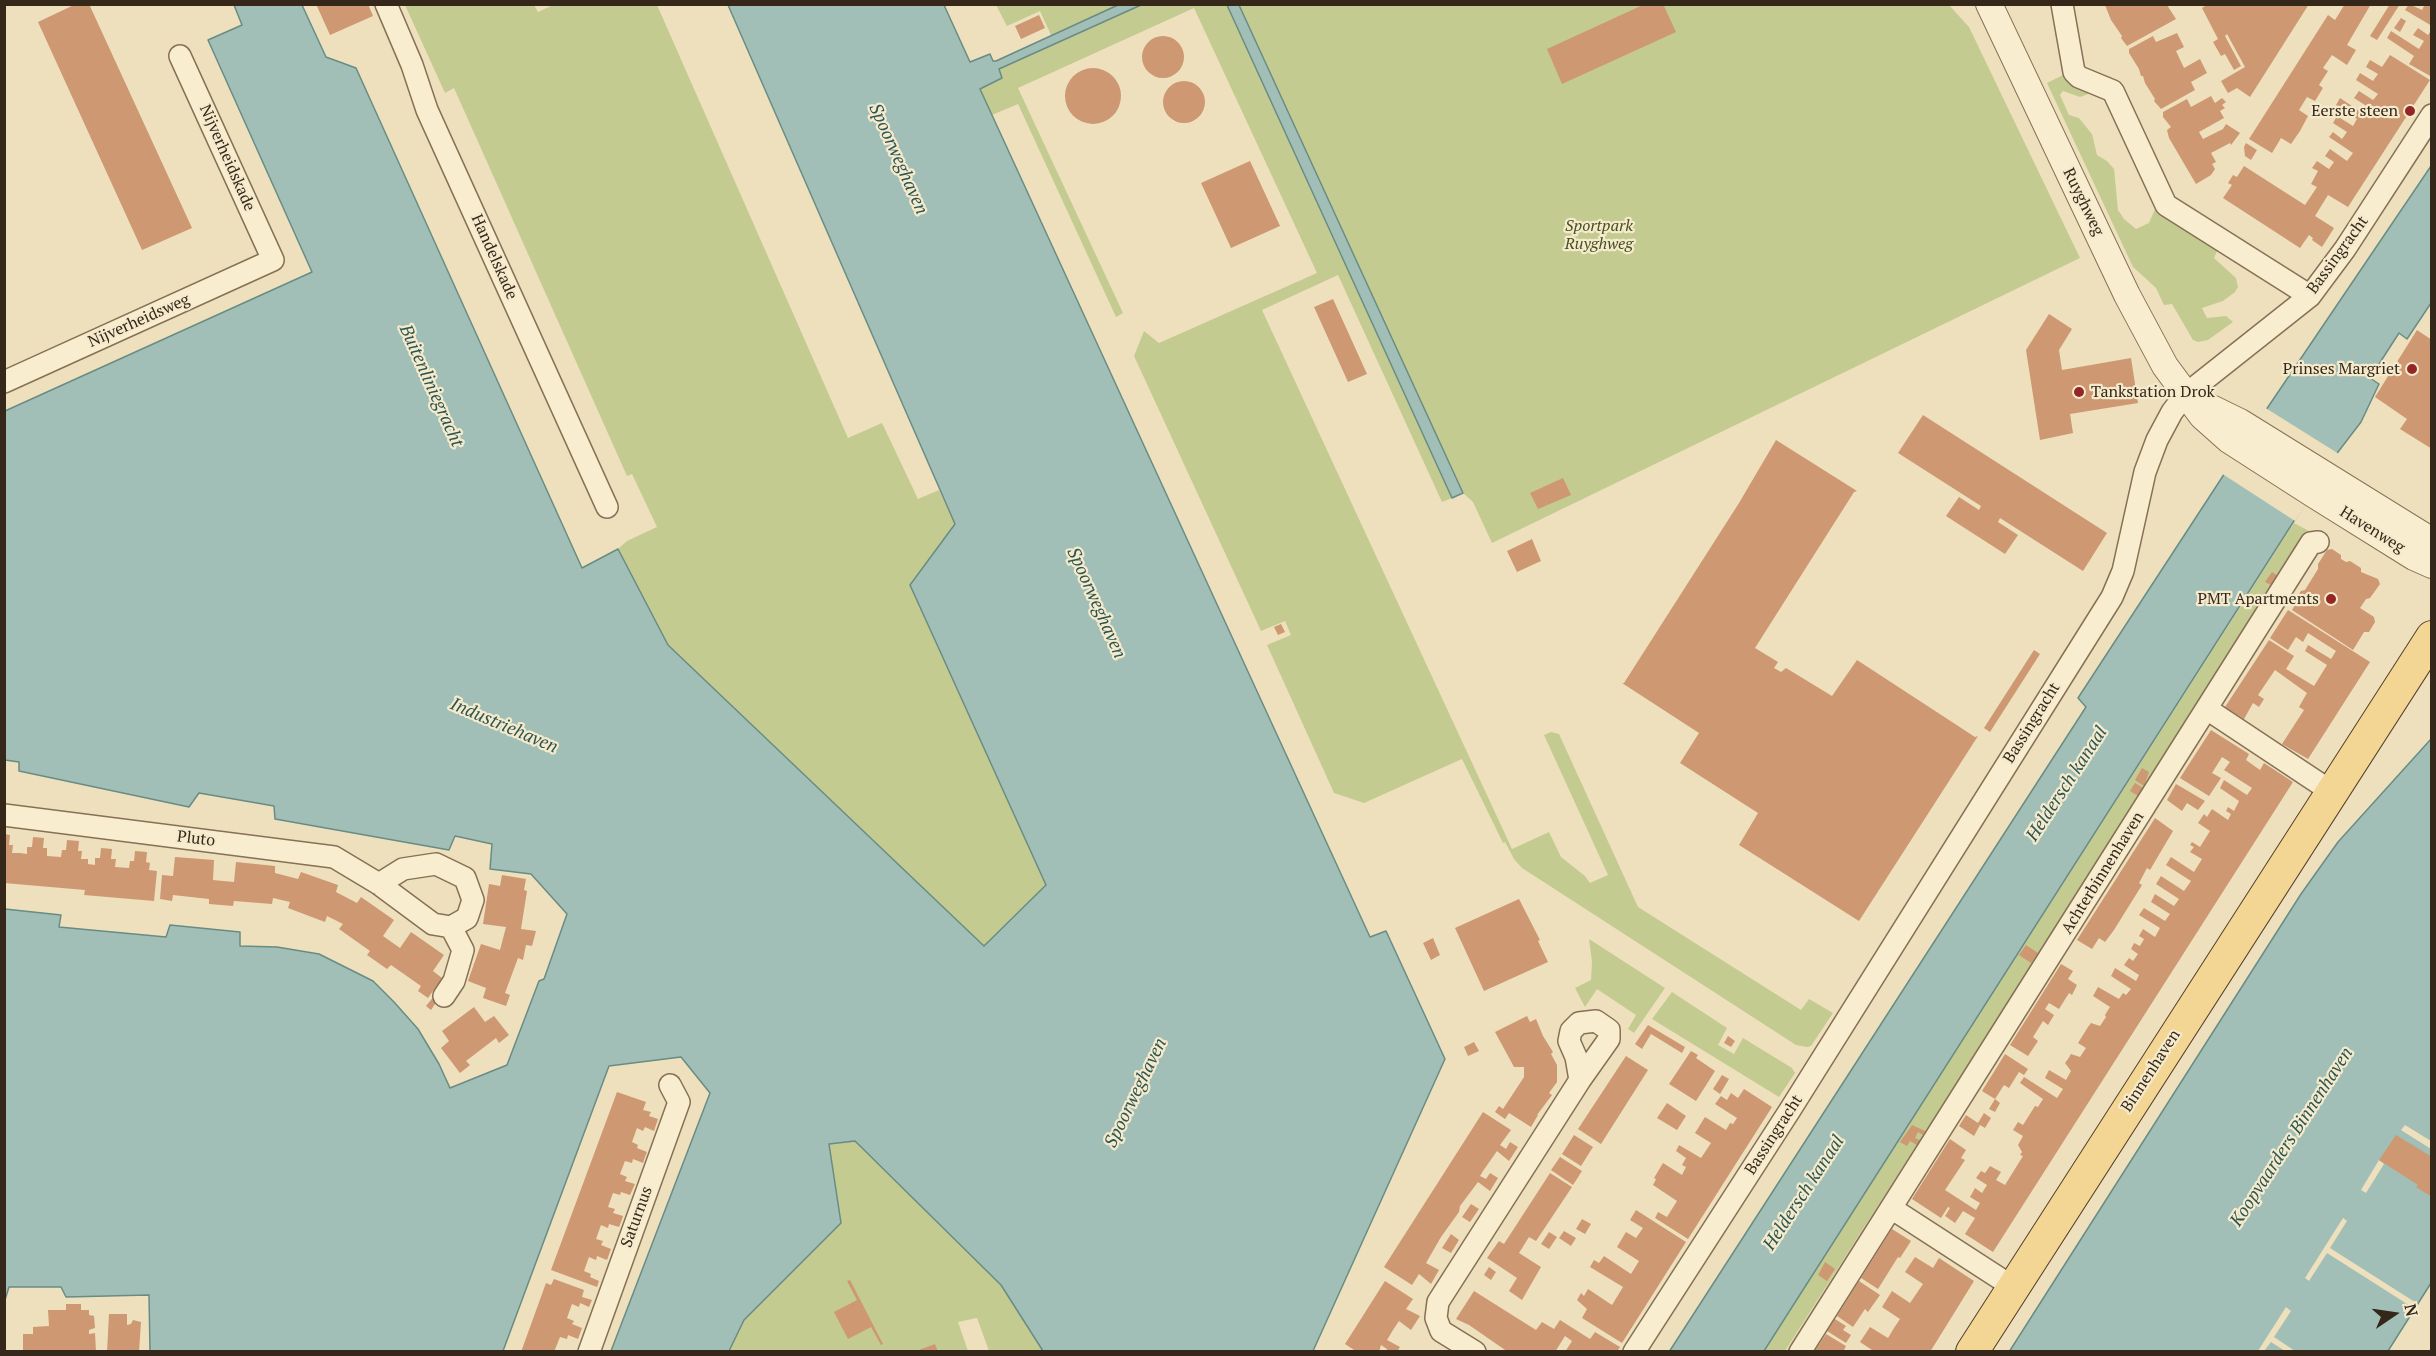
<!DOCTYPE html>
<html>
<head>
<meta charset="utf-8">
<style>
	body { margin:0 }
	#map { position:relative; width:2436px; height:1356px; overflow:hidden; background:#eee0bd; font-family:"PT Serif",serif }
	canvas { display:block }
	.frame { position:absolute; inset:0; border:6px solid #35281b; pointer-events:none }
	.north { position:absolute; left:2364px; top:1284px; width:60px; height:60px; -webkit-text-stroke:4px #f5eacc; paint-order:stroke; rotate:77deg; font-size:16px; font-weight:700; line-height:24px; text-align:center; color:#35281b }
	.north::after { content:''; display:block; margin:auto; width:21px; height:27px; background:#35281b; clip-path:polygon(50% 0,100% 100%,50% 72%,0 100%) }
</style>
</head>
<body>
<div id="map">
<canvas width="2436" height="1356"></canvas>
<div class="frame"></div>
<div class="north">N</div>
</div>
<script>
const context = document.querySelector('canvas').getContext('2d');
context.lineJoin = 'round';
function fill(path, color) { context.fillStyle = color; context.fill(path, 'evenodd'); }
const poly = rows => new Path2D(rows.map(r => 'M' + r).join(''));
function trace(path, color, width, dash) { context.strokeStyle = color; context.lineWidth = width; context.lineCap = dash ? 'butt' : 'round'; context.setLineDash(dash || []); context.stroke(path); }
function label(font, color, halo, rows, align = 'center') {
  context.font = font + ' "PT Serif",serif'; context.lineWidth = 4.5; context.setLineDash([]); context.textBaseline = 'middle'; context.strokeStyle = halo; context.fillStyle = color; for (const [text, x, y, turn = 0] of rows) {
    context.save(); context.translate(x, y); context.rotate((+turn || 0) * Math.PI / 180); context.textAlign = isNaN(turn) ? turn : align; if (halo) context.strokeText(text, 0, 0); context.fillText(text, 0, 0); context.restore();
  }
}
fill(poly([
	[405,5,534,5,538,12,553,5,657,5,848,438,882,423,918,499,939,490,955,524,910,585,1046,885,984,946,668,645,618,549,627,541,657,527,632,474,627,476,454,88,445,93],
	[996,5,1118,5,1051,35,1040,11,1007,26],
	[1141,5,1227,5,1452,498,1442,502,1338,275,1262,310,1512,849,1549,832,1561,857,1585,876,1590,883,1608,875,1544,735,1551,732,1559,734,1638,907,1801,1010,1809,999,1833,1013,1811,1046,1807,1047,1796,1045,1522,868,1514,859,1505,842,1503,843,1462,759,1364,803,1334,793,1267,645,1291,635,1285,621,1261,631,1134,356,1144,331,1159,343,1317,273,1194,8,1018,88,1123,313,1116,317,1018,104,992,115,980,89,1002,78,999,69],
	[1239,5,1949,5,1969,27,2080,258,1492,543,1473,502,1463,493],
	[2065,74,2091,93,2080,97,2063,91,2060,95,2069,115,2079,118,2092,134,2097,155,2107,161,2114,169,2118,210,2124,219,2136,229,2149,223,2155,209,2218,249,2214,258,2236,278,2238,287,2235,292,2223,301,2202,308,2207,318,2226,316,2233,322,2208,340,2198,342,2193,340,2172,304,2164,305,2156,288,2133,267,2047,83],
	[2294,523,2309,531,1785,1351,1764,1352],
	[1589,939,1665,988,1634,1033,1628,1029,1636,1015,1597,989,1585,1007,1575,988,1591,980,1592,962],
	[1672,992,1727,1028,1718,1045,1734,1054,1743,1038,1792,1068,1795,1073,1779,1097,1652,1019],
	[855,1141,1001,1285,1043,1351,989,1351,977,1318,958,1322,968,1351,729,1352,744,1320,841,1223,829,1144]
]), '#c4cb91');
const water = poly([
	[234,5,302,5,326,57,356,68,582,568,618,549,668,645,984,946,1046,885,910,585,955,524,728,5,944,5,970,62,990,54,993,61,996,61,1118,5,1141,5,999,69,1002,78,980,89,1370,937,1386,931,1445,1059,1313,1351,1043,1351,1001,1285,855,1141,829,1144,841,1223,744,1320,729,1351,611,1351,710,1093,681,1057,609,1066,503,1351,150,1351,149,1295,66,1297,61,1287,9,1287,5,1300,5,909,61,915,59,927,166,937,170,925,240,932,240,946,277,947,319,954,373,981,394,1002,418,1029,439,1064,450,1088,507,1065,539,981,544,979,567,914,531,874,490,869,492,844,455,836,449,850,275,819,274,806,199,793,189,807,19,771,19,762,5,760,5,411,312,272,208,40,242,25,234,5],
	[1227,5,1239,5,1463,493,1452,498,1227,5],
	[2431,166,2431,303,2407,339,2399,333,2370,378,2379,384,2361,422,2338,452,1764,1351,1669,1352,2086,707,2078,698,2268,407,2431,166],
	[2431,739,2431,1283,2388,1351,2009,1352,2301,894,2338,842,2431,739]
]);
fill(water, '#a1bfb6');
trace(water, '#688c84', 1.5);
fill(poly([
	[2264,407,2339,454,2295,521,2221,473],
	[2405,1125,2431,1141,2431,1149,2401,1130],
	[2379,1160,2384,1164,2366,1193,2361,1190],
	[2343,1218,2347,1221,2330,1248,2418,1304,2415,1309,2327,1253,2309,1281,2305,1278],
	[2286,1307,2291,1311,2274,1337,2295,1351,2285,1351,2271,1342,2264,1351,2258,1351]
]), '#eee0bd');
fill(poly([
	[76,4,89,4,192,228,142,250,38,22],
	[316,4,368,4,373,16,330,35],
	[1645,4,1663,4,1676,32,1562,84,1547,49],
	[2208,4,2309,4,2250,97,2237,88,2228,93,2221,81,2245,67,2227,34,2225,36,2241,66,2234,70,2225,54,2221,56,2213,42,2218,39,2202,8],
	[2345,4,2371,4,2347,45,2356,50,2347,65,2332,55,2323,68,2328,71,2319,85,2323,88,2315,101,2307,97,2299,110,2308,116,2300,131,2291,144,2281,138,2272,153,2249,139,2328,15,2335,20],
	[2390,4,2400,4,2377,40,2370,36],
	[2409,4,2422,10,2425,4,2432,4,2432,26,2405,10],
	[2105,5,2167,5,2176,19,2127,46,2121,38,2122,36,2111,20],
	[1039,15,1045,28,1021,39,1015,26],
	[2401,18,2406,21,2400,32,2394,28],
	[2418,28,2428,35,2432,29,2432,77,2409,64,2414,56,2387,38,2391,31,2419,49,2424,41,2413,35],
	[2177,33,2184,47,2176,51,2184,68,2200,59,2207,73,2191,82,2195,90,2161,109,2154,101,2155,99,2145,83,2143,76,2141,76,2139,69,2129,53,2129,49,2153,36,2156,42],
	'1142 57a21 21 0 1 1 42 0a21 21 0 1 1-42 0Z',
	[2390,55,2430,80,2348,207,2328,195,2315,216,2334,228,2322,247,2312,240,2313,238,2309,235,2300,248,2223,198,2232,185,2228,183,2233,175,2237,177,2244,166,2305,205,2317,187,2311,184,2318,171,2312,168,2317,161,2329,169,2334,162,2325,156,2330,149,2347,161,2353,153,2329,137,2333,132,2342,139,2347,132,2333,123,2337,116,2353,126,2357,119,2336,105,2340,98,2364,114,2368,107,2354,98,2359,91,2373,100,2378,94,2356,80,2360,73,2373,81,2378,74,2366,67,2370,60,2382,67],
	'1065 96a28 28 0 1 1 56 0a28 28 0 1 1-56 0Z',
	'1163 102a21 21 0 1 1 42 0a21 21 0 1 1-42 0Z',
	[2211,96,2215,103,2222,98,2226,102,2222,105,2225,108,2220,111,2224,118,2199,132,2203,139,2223,129,2226,124,2240,133,2231,145,2230,143,2211,153,2216,162,2212,164,2215,169,2211,175,2196,184,2169,138,2167,130,2171,127,2163,117,2163,112,2187,99,2191,107],
	[2246,143,2257,150,2251,160,2245,156,2244,147],
	[1250,161,1280,226,1231,248,1201,183],
	[1333,299,1367,374,1348,382,1314,307],
	[2049,314,2072,329,2059,350,2062,370,2131,358,2138,403,2070,414,2073,433,2040,440,2026,350],
	[2417,330,2432,340,2432,449,2400,429,2407,419,2375,397],
	[1923,415,2107,533,2083,571,2000,518,1998,522,2018,535,2005,554,1946,516,1959,497,1979,510,1981,506,1898,453],
	[1776,440,1857,491,1854,492,1755,648,1778,662,1774,668,1781,672,1786,668,1832,696,1857,660,1975,737,1978,736,1859,921,1739,845,1758,813,1680,763,1699,733,1622,683,1624,683,1739,503],
	[1563,478,1571,495,1538,509,1530,493],
	[1532,539,1541,561,1517,572,1507,551],
	[2332,549,2341,555,2341,559,2346,562,2350,561,2361,568,2361,572,2378,579,2380,584,2370,598,2366,599,2360,608,2374,617,2375,622,2369,632,2364,632,2353,650,2292,610,2295,605,2294,601,2301,591,2305,590,2318,569,2318,564,2327,550],
	[2272,572,2278,576,2271,585,2265,582],
	[2288,610,2370,662,2308,759,2282,744,2304,710,2299,707,2307,693,2275,670,2258,695,2264,699,2259,707,2253,703,2244,719,2225,707,2269,640,2294,656,2286,669,2314,686,2327,665,2305,651,2308,645,2331,659,2336,651,2308,633,2303,642,2296,637,2288,650,2270,638],
	[1281,624,1285,632,1278,635,1274,627],
	[2034,650,2040,654,1990,732,1984,728],
	[2211,730,2249,754,2246,760,2260,770,2264,763,2293,782,1993,1252,1965,1234,1975,1218,1963,1211,1955,1223,1945,1216,1950,1208,1948,1207,1941,1218,1912,1199,1950,1139,1966,1150,1961,1158,1965,1160,1945,1190,1976,1210,1980,1203,1970,1197,1975,1188,1982,1193,1987,1185,1976,1178,1981,1171,1985,1173,1990,1166,2001,1172,1996,1180,2005,1185,2023,1156,2020,1155,2022,1152,2018,1145,2023,1136,2013,1130,2018,1122,2023,1125,2035,1106,2038,1107,2043,1099,2020,1083,2024,1077,2057,1098,2063,1089,2045,1078,2049,1070,2066,1080,2071,1071,2065,1063,2068,1059,2071,1054,2080,1057,2086,1048,2078,1043,2088,1027,2091,1023,2100,1026,2106,1017,2105,1015,2110,1007,2093,996,2098,987,2119,999,2123,993,2126,995,2131,989,2111,976,2115,968,2136,981,2139,975,2124,965,2129,958,2133,961,2138,954,2131,949,2134,943,2140,946,2144,939,2139,936,2143,929,2155,937,2160,928,2139,915,2144,908,2165,921,2170,914,2151,902,2155,894,2174,906,2179,899,2156,884,2161,876,2184,891,2191,881,2166,865,2171,857,2194,872,2202,859,2190,852,2194,847,2190,845,2192,842,2200,847,2210,831,2198,823,2204,814,2207,817,2212,809,2228,820,2231,814,2226,811,2228,807,2234,811,2239,801,2220,788,2224,780,2247,795,2252,788,2224,770,2230,762,2222,757,2212,773,2221,778,2209,796,2180,778],
	[2142,768,2149,772,2144,786,2135,780],
	[2135,783,2145,789,2140,797,2130,791],
	[2176,784,2205,801,2198,810,2187,803,2182,811,2167,800],
	[2155,818,2173,831,2150,870,2147,868,2139,883,2142,885,2114,930,2105,942,2099,938,2092,949,2077,940],
	[4,834,10,835,9,845,13,845,12,853,20,853,27,854,27,847,32,847,33,837,44,838,43,848,47,848,47,856,61,857,62,850,66,850,67,840,79,841,78,851,82,851,81,859,88,859,88,864,95,865,95,858,100,858,101,848,112,849,111,859,116,859,115,867,129,868,130,861,134,861,135,851,147,852,146,862,150,863,149,870,157,871,154,901,84,895,85,890,4,883],
	[175,857,214,860,213,880,234,882,236,862,275,866,275,873,298,879,301,872,338,885,336,892,357,903,361,897,394,920,383,936,400,948,411,932,444,955,433,971,442,978,428,998,418,991,421,986,391,965,387,969,367,955,370,951,339,929,343,924,327,916,325,922,288,908,290,902,273,898,272,904,234,901,233,906,209,904,209,899,173,895,172,901,160,899,162,875,173,876],
	[502,875,526,879,524,890,527,891,521,929,536,931,532,946,526,945,523,960,518,958,505,993,510,995,506,1006,483,998,486,988,468,981,481,944,500,950,506,927,483,924,489,884,500,886],
	[1519,899,1540,940,1538,941,1548,962,1484,991,1455,928],
	[1433,938,1440,955,1431,960,1423,943],
	[2026,945,2038,953,2031,963,2019,955],
	[2061,964,2073,971,2068,979,2077,985,2072,995,2069,993,2059,1009,2049,1003,2045,1009,2054,1015,2048,1025,2043,1021,2033,1037,2038,1041,2028,1056,2010,1045],
	[435,995,439,998,431,1010,426,1006],
	[474,1007,485,1022,494,1016,509,1035,499,1043,496,1038,466,1061,470,1065,460,1073,441,1048,449,1041,442,1031],
	[1527,1016,1530,1022,1536,1019,1543,1036,1553,1052,1551,1054,1557,1065,1557,1082,1549,1093,1552,1095,1537,1115,1538,1115,1531,1127,1509,1113,1505,1119,1495,1112,1499,1106,1503,1109,1524,1077,1524,1067,1514,1067,1495,1032],
	[1648,1025,1685,1047,1682,1053,1651,1034,1642,1049,1635,1044],
	[1728,1036,1735,1041,1731,1047,1724,1043],
	[1474,1042,1479,1051,1468,1056,1464,1047],
	[1691,1051,1698,1055,1696,1058,1715,1071,1696,1101,1669,1084],
	[2005,1054,2028,1069,2024,1075,2019,1072,2009,1088,2004,1085,1995,1099,1982,1091],
	[1626,1056,1648,1070,1601,1144,1578,1129],
	[1722,1075,1729,1079,1720,1094,1713,1089],
	[1744,1089,1772,1107,1688,1239,1655,1218,1658,1212,1667,1217,1677,1201,1653,1185,1656,1179,1654,1178,1663,1163,1682,1175,1686,1167,1682,1165,1686,1158,1676,1151,1679,1145,1701,1158,1711,1143,1695,1133,1705,1117,1726,1130,1730,1123,1733,1124,1737,1118,1715,1104,1721,1096,1727,1100,1731,1093,1738,1098],
	[617,1092,646,1102,643,1110,651,1112,649,1116,658,1119,654,1131,645,1127,643,1131,637,1128,632,1142,638,1145,637,1148,647,1152,645,1157,643,1163,633,1159,632,1163,625,1161,620,1174,627,1177,625,1181,635,1184,630,1195,621,1192,620,1195,613,1193,608,1207,615,1209,613,1213,623,1216,621,1222,619,1227,609,1224,608,1228,601,1225,596,1239,603,1241,601,1245,611,1249,607,1260,597,1256,596,1260,589,1257,584,1271,591,1274,590,1277,599,1281,597,1287,551,1270],
	[1995,1099,2000,1103,1995,1112,1989,1109],
	[1667,1103,1686,1116,1677,1130,1657,1118],
	[1483,1112,1511,1130,1500,1145,1506,1149,1510,1142,1518,1147,1509,1161,1497,1151,1483,1171,1480,1176,1486,1179,1490,1173,1498,1178,1490,1191,1478,1182,1460,1206,1459,1212,1441,1237,1426,1263,1439,1270,1431,1284,1419,1274,1412,1285,1384,1267],
	[1984,1113,1991,1118,1985,1128,1980,1125,1974,1136,1959,1126,1966,1115,1978,1123],
	[1912,1125,1925,1131,1923,1135,1918,1132,1915,1138,1920,1140,1917,1145,1910,1141,1907,1146,1900,1142],
	[1574,1135,1593,1147,1581,1166,1562,1154],
	[2396,1135,2432,1157,2432,1197,2416,1187,2418,1185,2379,1160],
	[1560,1157,1582,1171,1573,1185,1551,1170],
	[1550,1173,1572,1187,1536,1241,1529,1237,1519,1253,1541,1267,1522,1300,1509,1291,1517,1278,1487,1258,1499,1241,1504,1244],
	[1471,1204,1479,1209,1470,1222,1462,1217],
	[1636,1210,1686,1242,1622,1343,1582,1318,1587,1309,1577,1300,1581,1293,1584,1296,1588,1289,1612,1305,1623,1287,1590,1267,1594,1260,1599,1263,1604,1256,1631,1274,1639,1261,1617,1247,1626,1232,1636,1238,1643,1228,1630,1220],
	[1582,1219,1591,1224,1585,1234,1576,1229],
	[1892,1229,1911,1241,1900,1258,1898,1257,1878,1289,1861,1278],
	[1564,1231,1576,1238,1571,1246,1559,1238],
	[1549,1232,1557,1237,1549,1249,1541,1244],
	[1451,1234,1459,1240,1451,1253,1442,1248],
	[1915,1257,1933,1268,1939,1258,1974,1281,1930,1352,1875,1352,1860,1342,1870,1327,1888,1338,1894,1328,1900,1319,1882,1307,1892,1291,1910,1303,1923,1284,1905,1272],
	[1825,1262,1835,1269,1827,1281,1818,1275],
	[1489,1267,1496,1272,1491,1280,1484,1275],
	[554,1279,584,1290,582,1297,592,1300,589,1307,580,1303,579,1307,572,1304,567,1318,574,1321,572,1324,582,1328,578,1339,568,1335,567,1339,560,1337,554,1352,521,1352,546,1283,551,1285],
	[850,1280,883,1344,881,1345,871,1327,848,1339,834,1312,857,1300,847,1281],
	[1385,1281,1413,1299,1406,1309,1420,1316,1411,1330,1399,1321,1393,1330,1387,1340,1400,1347,1397,1352,1386,1352,1387,1349,1381,1345,1379,1352,1357,1352,1345,1344],
	[1859,1281,1880,1295,1868,1312,1865,1309,1853,1327,1837,1316],
	[1474,1291,1536,1330,1542,1322,1554,1329,1560,1320,1590,1339,1595,1332,1620,1347,1617,1352,1565,1352,1572,1341,1565,1336,1555,1352,1508,1352,1469,1325,1456,1319],
	[66,1304,81,1304,81,1310,89,1310,89,1315,94,1316,95,1328,89,1330,89,1334,95,1333,96,1352,23,1352,23,1334,33,1334,33,1327,49,1326,48,1310,66,1310],
	[109,1314,127,1314,127,1325,131,1324,133,1320,141,1322,139,1352,107,1352],
	[1835,1319,1846,1326,1843,1330,1851,1335,1846,1343,1827,1331],
	[1826,1334,1846,1346,1843,1352,1814,1352],
	[935,1344,938,1352,916,1352,916,1351]
]), '#cd9872');
const minor = poly([
	[386,4,412,65,427,110,607,507],
	[2062,4,2074,72,2079,77,2113,91,2166,205,2310,296],
	[4,382,273,260,180,56],
	[2207,709,2332,792],
	[4,815,334,857,379,884,433,924,451,927,467,918,473,900,465,878,436,864,403,869,379,884],
	[444,996,454,981,463,950,451,927],
	[1891,1208,2013,1287],
	[589,1352,679,1102,670,1085],
	[1475,1352,1441,1331,1436,1318,1438,1302,1580,1080,1609,1039,1609,1030,1596,1021,1579,1023,1571,1031,1569,1041,1576,1057,1580,1080],
	[1634,1352,1790,1110,2112,597,2123,571,2145,472,2157,440,2172,412,2185,395,2310,296,2345,249,2432,115],
	[1800,1352,2311,543,2318,542]
]);
const tertiary = poly([
	[1989,4,2127,295,2165,366,2202,416,2229,440,2313,494,2414,557,2432,565],
	[2199,402,2240,422,2432,541]
]);
const primary = poly([
	[1972,1352,2432,637]
]);
trace(minor, '#867056', 24);
trace(tertiary, '#867056', 28);
trace(primary, '#533e2b', 34);
trace(minor, '#f9edd0', 21);
trace(tertiary, '#f9edd0', 26);
trace(primary, '#f3d693', 32);
for (const [x, y, r, color] of [
	[2410,111,6,"#952626"],
	[2412,369,6,"#952626"],
	[2079,392,6,"#952626"],
	[2331,599,6,"#952626"]
]) { const dot = new Path2D(); dot.arc(x, y, r, 0, 2 * Math.PI); context.fillStyle = color; context.fill(dot); trace(dot, '#f5eacc', 2); }
label('16px', '#35281b', '#f5eacc', [
	["Eerste steen",2398,111],
	["Prinses Margriet",2400,369],
	["Tankstation Drok",2091,392,"left"],
	["PMT Apartments",2319,599]
], 'right');
label('16px', '#35281b', '#f5eacc', [
	["Nijverheidskade",227,158,66],
	["Ruyghweg",2083,202,64],
	["Bassingracht",2338,255,-54],
	["Handelskade",494,257,66],
	["Nijverheidsweg",139,321,-24],
	["Havenweg",2372,530,32],
	["Bassingracht",2032,723,-58],
	["Pluto",196,839,7],
	["Achterbinnenhaven",2103,873,-58],
	["Binnenhaven",2151,1071,-57],
	["Bassingracht",1774,1135,-57],
	["Saturnus",637,1217,-70]
]);
label('italic 16px', '#455121', '#f5eacc', [
	["Sportpark",1599,226],
	["Ruyghweg",1599,244]
]);
label('italic 18px', '#2a5552', '#f5eacc', [
	["Spoorweghaven",898,159,66],
	["Buitenliniegracht",431,386,66],
	["Spoorweghaven",1096,603,66],
	["Industriehaven",504,726,23],
	["Heldersch kanaal",2067,784,-57],
	["Spoorweghaven",1136,1093,-64],
	["Koopvaarders Binnenhaven",2292,1137,-57],
	["Heldersch kanaal",1804,1193,-57]
]);
</script>
</body>
</html>
